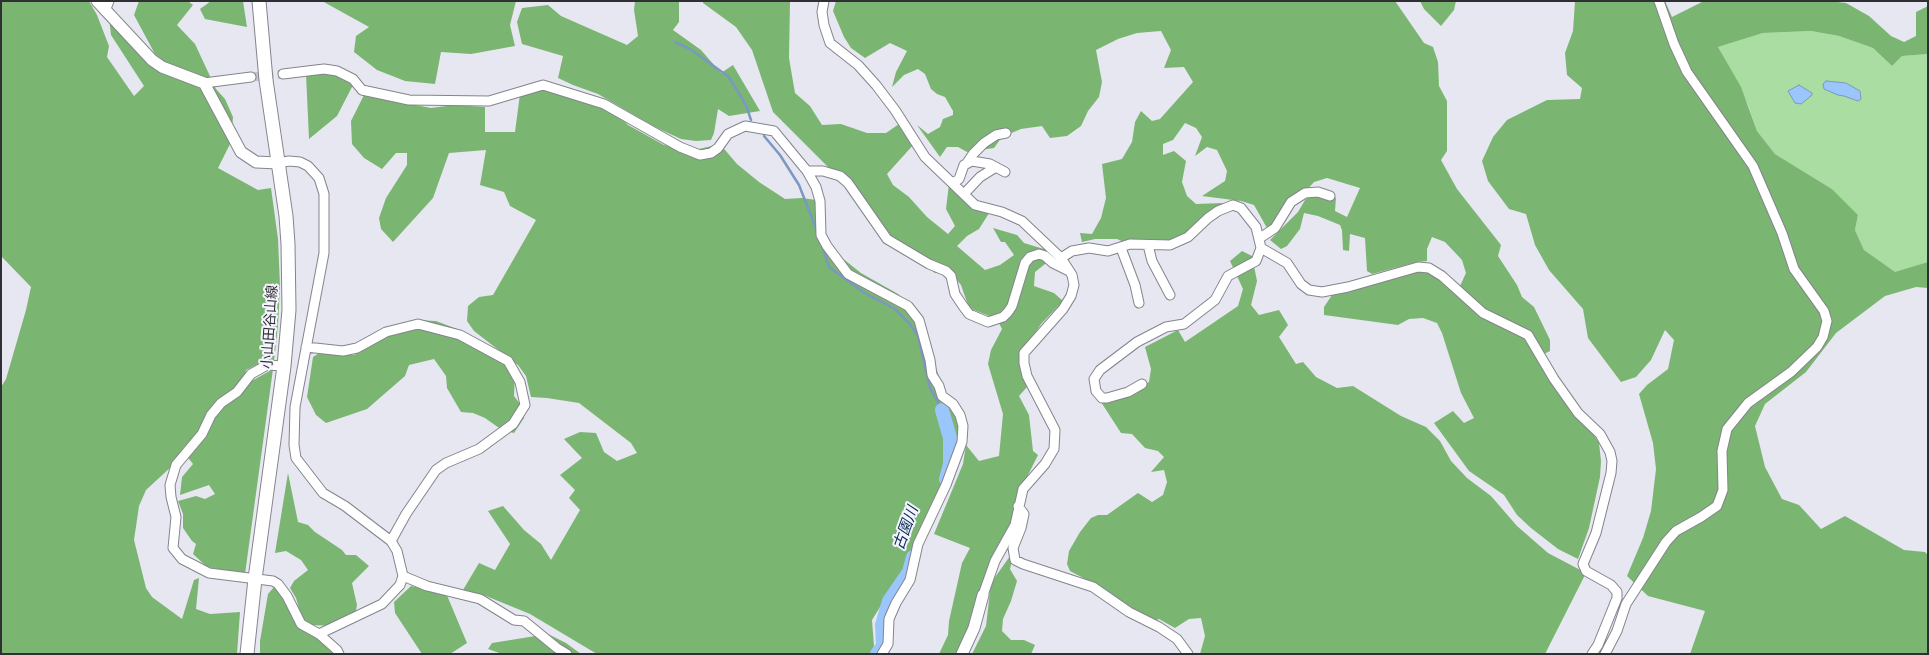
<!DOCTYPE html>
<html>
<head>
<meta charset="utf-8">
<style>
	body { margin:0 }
	#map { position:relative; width:1929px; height:655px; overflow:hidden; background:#e7e7f1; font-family:Cabin,sans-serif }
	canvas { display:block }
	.frame { position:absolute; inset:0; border:2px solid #303034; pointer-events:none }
</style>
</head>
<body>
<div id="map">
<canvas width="1929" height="655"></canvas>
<div class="frame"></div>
</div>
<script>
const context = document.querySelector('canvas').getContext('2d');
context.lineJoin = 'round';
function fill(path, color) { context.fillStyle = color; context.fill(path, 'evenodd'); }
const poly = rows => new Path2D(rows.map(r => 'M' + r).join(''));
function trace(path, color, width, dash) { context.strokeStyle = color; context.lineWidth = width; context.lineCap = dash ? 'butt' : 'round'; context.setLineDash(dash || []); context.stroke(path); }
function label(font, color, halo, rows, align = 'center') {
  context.font = font + ' Cabin,"Noto Sans JP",sans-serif'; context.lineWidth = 4; context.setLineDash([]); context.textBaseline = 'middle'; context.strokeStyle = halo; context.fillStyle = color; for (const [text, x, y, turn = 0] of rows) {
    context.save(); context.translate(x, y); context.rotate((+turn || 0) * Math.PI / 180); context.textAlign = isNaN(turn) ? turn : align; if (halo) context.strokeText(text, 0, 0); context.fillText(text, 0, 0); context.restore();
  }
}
fill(poly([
	[1811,31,1839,36,1873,48,1892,66,1902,56,1928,54,1928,262,1895,273,1864,250,1855,230,1858,215,1832,189,1775,154,1757,131,1748,105,1718,47,1763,33]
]), '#aadda2');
fill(poly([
	[1,1,89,1,97,15,109,46,107,57,134,96,144,86,111,35,109,18,141,57,164,74,171,70,168,65,155,54,134,15,139,1,188,1,193,5,177,25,195,44,216,89,225,99,233,117,231,142,218,168,258,190,271,188,278,239,280,286,278,326,274,361,262,362,246,370,242,384,250,382,273,369,245,574,207,567,193,554,196,544,192,541,183,528,183,514,178,501,196,496,205,499,215,494,209,485,180,495,182,477,193,464,185,454,146,490,139,506,134,540,146,588,152,597,182,619,194,580,199,578,196,609,210,614,240,612,237,654,1,654,1,387,6,379,26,310,31,287,1,256],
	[211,1,243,1,247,27,205,19,200,9],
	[322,1,516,1,510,25,515,46,471,54,441,52,435,84,405,81,377,70,354,52,356,36,369,27],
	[635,1,679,1,679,22,673,30,701,50,721,73,733,65,760,111,729,116,718,109,714,133,711,140,696,141,681,139,655,127,598,94,573,85,558,78,563,56,522,44,517,22,522,8,548,5,561,16,627,45,638,36,634,10],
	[703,1,790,1,789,58,795,93,810,106,822,125,841,124,867,133,886,133,899,124,914,144,887,174,893,185,909,197,927,217,948,234,955,226,946,209,949,184,991,210,979,229,967,236,957,246,985,270,1000,265,1014,255,1005,242,1001,242,993,228,1017,235,1024,243,1047,250,1050,260,1035,272,1034,286,1054,293,1063,301,1041,324,1023,351,1021,365,1027,387,1019,396,1029,415,1033,451,1038,455,1022,487,1011,526,968,637,958,654,939,654,948,635,949,621,962,563,970,548,934,534,963,464,966,445,979,461,999,456,1003,414,988,364,991,350,1002,329,997,319,969,308,961,285,952,274,935,273,889,239,846,185,773,112,752,50,736,27,703,3],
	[836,1,1395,1,1424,43,1433,47,1438,62,1439,86,1447,101,1447,151,1441,160,1457,189,1501,245,1498,256,1517,285,1522,297,1534,307,1550,340,1550,351,1542,355,1599,443,1601,461,1600,477,1589,528,1578,559,1558,549,1531,528,1517,515,1504,495,1469,471,1434,423,1453,411,1464,423,1474,418,1461,393,1442,333,1437,323,1423,318,1409,319,1398,325,1324,315,1324,307,1334,292,1405,271,1441,272,1460,286,1466,273,1462,260,1445,242,1432,237,1427,249,1427,261,1417,262,1372,274,1367,271,1365,238,1350,234,1349,251,1343,250,1342,230,1340,225,1318,216,1304,213,1300,229,1287,246,1281,249,1270,240,1298,212,1305,200,1314,193,1328,192,1336,198,1335,211,1347,217,1360,188,1327,178,1314,182,1276,224,1267,228,1254,205,1241,201,1202,196,1225,181,1227,171,1217,150,1207,147,1195,156,1202,137,1196,128,1185,123,1173,140,1163,144,1163,155,1174,151,1186,161,1182,182,1187,196,1196,204,1223,203,1219,217,1191,234,1168,245,1137,248,1117,239,1095,239,1082,242,1080,233,1092,234,1101,218,1106,198,1102,164,1122,159,1132,142,1135,122,1141,111,1152,121,1160,119,1193,82,1184,67,1164,68,1171,50,1161,31,1137,33,1118,39,1096,50,1102,82,1099,97,1088,111,1081,126,1067,136,1050,138,1042,126,1021,129,1002,137,994,148,967,152,958,147,947,147,940,157,917,125,928,134,940,127,943,119,953,115,953,111,945,97,937,94,931,89,925,74,918,69,904,75,892,87,896,72,907,51,890,43,865,58,851,48,844,37,833,11],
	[1420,1,1456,1,1454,10,1441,26,1424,9],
	[1575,1,1665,1,1672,17,1704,1,1829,1,1846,3,1869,16,1891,36,1904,42,1916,36,1916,12,1928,6,1928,54,1902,56,1892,66,1873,48,1839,36,1811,31,1763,33,1718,47,1741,87,1757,131,1775,154,1832,189,1858,215,1855,230,1864,250,1895,272,1928,262,1928,288,1916,287,1885,296,1836,333,1806,372,1765,404,1755,426,1765,467,1782,499,1799,505,1821,529,1845,516,1904,550,1925,552,1928,555,1928,654,1690,654,1705,611,1648,596,1627,576,1643,538,1651,511,1656,469,1653,443,1639,394,1647,385,1668,369,1674,340,1665,330,1651,360,1636,377,1621,382,1588,338,1583,309,1549,270,1535,245,1526,214,1509,209,1488,181,1482,161,1493,137,1507,120,1547,100,1580,99,1582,88,1567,75,1565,53,1573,31],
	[328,72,353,85,337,116,309,139,306,74],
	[543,90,560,90,585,94,620,117,628,125,664,145,699,149,720,144,737,164,759,182,785,199,802,198,816,200,824,236,837,254,861,273,898,294,914,310,947,397,961,426,957,445,931,525,872,620,874,646,870,654,597,654,530,614,486,596,463,590,479,563,495,570,510,544,488,511,503,506,524,530,541,544,551,560,580,510,569,498,575,490,560,475,582,458,564,439,580,432,596,433,604,452,617,461,637,453,631,443,579,403,547,398,531,397,526,376,518,365,474,331,467,321,468,306,479,297,493,295,536,220,510,206,504,192,480,185,486,150,449,153,433,198,393,242,381,229,379,218,386,198,407,165,407,153,396,153,382,169,364,158,352,144,351,121,364,95,431,108,454,105,485,107,485,132,515,132,520,94],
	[1242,251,1252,256,1257,281,1251,305,1259,315,1279,310,1288,325,1279,337,1296,364,1303,362,1316,377,1337,388,1353,386,1401,416,1426,427,1440,441,1451,461,1467,478,1491,496,1517,526,1548,553,1586,573,1545,654,1200,654,1205,636,1201,618,1189,619,1175,628,1159,619,1145,624,1134,620,1089,581,1070,571,1067,564,1069,551,1080,532,1091,518,1098,515,1107,515,1138,493,1152,502,1163,495,1167,482,1164,470,1151,472,1164,457,1158,451,1145,448,1132,434,1121,433,1101,402,1120,398,1149,382,1151,369,1145,347,1178,330,1185,342,1238,306,1243,289,1230,261],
	[416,320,436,321,457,329,475,340,515,373,514,396,523,408,524,418,514,433,502,430,485,418,473,413,461,412,447,388,446,376,434,359,409,365,405,376,367,409,326,423,316,415,307,397,313,357,324,350,354,355,401,327],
	[288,473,298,522,308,525,315,532,342,550,346,555,356,555,369,566,352,583,357,605,355,616,337,626,308,625,301,615,296,598,290,588,294,581,308,570,301,560,286,551,275,553],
	[1015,549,1010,569,1017,581,1011,601,1003,619,1002,631,1011,640,1024,640,1035,645,1031,654,972,654,986,626,991,583],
	[279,586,294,615,342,654,260,654,260,641,268,594,274,587],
	[411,586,446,593,467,643,450,654,422,654,395,613,394,602],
	[548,634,566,643,581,654,502,654,488,649,492,643]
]), '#7bb572');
const water = poly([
	[1826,81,1846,83,1860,91,1861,99,1858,101,1844,96,1838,95,1824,89,1823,84,1826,81],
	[1799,85,1812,93,1812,95,1801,104,1795,103,1788,91,1799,85]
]);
fill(water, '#9ac6fc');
trace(water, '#7a99c0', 1);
trace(poly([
	[675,42,690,49,729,77,746,105,751,120],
	[764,136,780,155,799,185,817,231],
	[822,245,829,267,863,292,895,309,910,324,918,336,930,388,942,410]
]), '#7a99c0', 2.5);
trace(poly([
	[942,410,950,438,950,464,946,479],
	[877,654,883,646,882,625,889,601,909,572,913,557]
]), '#9ac6fc', 14);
trace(poly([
	[251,77,283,74]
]), '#c2c2cb', 9, [9, 4.5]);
const minor = poly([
	[824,1,822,12,824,25,830,43,858,65,876,85,895,110,925,157,975,205,1002,212,1022,221,1061,258,1072,275,1074,285,1071,296,1063,309,1024,353,1024,363,1027,376,1055,430,1054,449,1045,464,1023,489,1015,525,995,561,983,595],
	[105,11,109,1],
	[283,74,324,69,337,71,353,79,362,90,409,100,489,101,543,85,604,104,680,147,700,155,711,153,718,148,728,134,745,126,774,131,807,171,823,171,840,176,848,183,887,239,929,264,946,271,951,276,955,294,963,306,969,314,988,322,1003,317,1008,312,1012,306,1025,263,1030,257,1039,254,1045,256,1053,263,1069,271],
	[204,83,251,77],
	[278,163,289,161,300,162,308,166,319,178,324,194,324,253,295,407,294,445,296,458,323,493,345,506,391,541,397,551,403,576,400,585,382,604,319,634,337,650,339,654],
	[967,163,973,154,984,143,996,135,1006,133],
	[807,171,816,187,820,201,821,235,827,246,848,274,908,306,919,320,930,360,932,375,939,386,942,396,953,404,960,415,963,426,962,442,946,485,918,544,910,580,896,603,889,619,888,644,882,654],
	[953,183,959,179,964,165,972,161,990,164,1005,172],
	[964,194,980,177,996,167],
	[1260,238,1275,228,1291,202,1305,193,1318,192,1330,196],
	[1148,245,1152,261,1170,295],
	[1121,248,1135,285,1139,303],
	[1061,258,1072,251,1089,248,1108,251,1130,244,1170,245,1188,237,1208,218,1218,211,1233,205,1241,208,1256,227,1261,248,1287,263,1301,284,1309,290,1322,292,1348,287,1418,267,1429,268,1442,276,1483,313,1528,335,1554,379,1578,413,1600,434,1610,452,1612,461,1611,473,1596,533,1583,564,1586,571,1611,585,1617,592,1617,598,1598,645,1592,654],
	[306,347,343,351,357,348,386,332,418,324,460,335,508,361,520,382,525,405,513,424,479,449,446,463,436,470,406,514,391,541],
	[284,366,267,365,251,374,237,392,221,403,211,415,202,434,176,465,170,485,171,497,176,517,173,548,182,559,209,573,273,581,278,584,287,596,301,624,319,634],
	[1142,384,1128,392,1107,398,1102,398,1096,391,1094,379,1100,370,1137,342,1166,327,1184,324,1215,300,1228,276,1256,261,1261,248],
	[1018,506,1024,514,1021,528,1013,548,1015,560,1023,564,1093,587,1129,612,1159,627,1177,639,1188,654],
	[403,576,427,586,480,599,514,620,524,621,557,648,567,654],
	[1605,654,1617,631,1626,604,1666,542,1676,531,1701,517,1717,506,1723,490,1722,451,1727,429,1748,403,1791,372,1817,347,1823,337,1827,321,1824,311,1794,269,1782,233,1753,166,1687,72,1674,44,1659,1]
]);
const tertiary = poly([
	[97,1,152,60,162,67,204,83,241,152,256,162,278,163],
	[962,654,974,628,983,595]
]);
const secondary = poly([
	[247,654,255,579,284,366,289,310,288,244,286,216,266,80,259,1]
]);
trace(minor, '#84848d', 11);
trace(tertiary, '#84848d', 13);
trace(secondary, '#84848d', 15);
trace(minor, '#fff', 9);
trace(tertiary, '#fff', 11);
trace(secondary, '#fff', 13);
label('14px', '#303034', '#f5f4ff', [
	["小山田谷山線",270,327,-86]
]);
label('italic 15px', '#042a53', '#f5f4ff', [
	["古園川",906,528,-70]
]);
</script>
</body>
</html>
